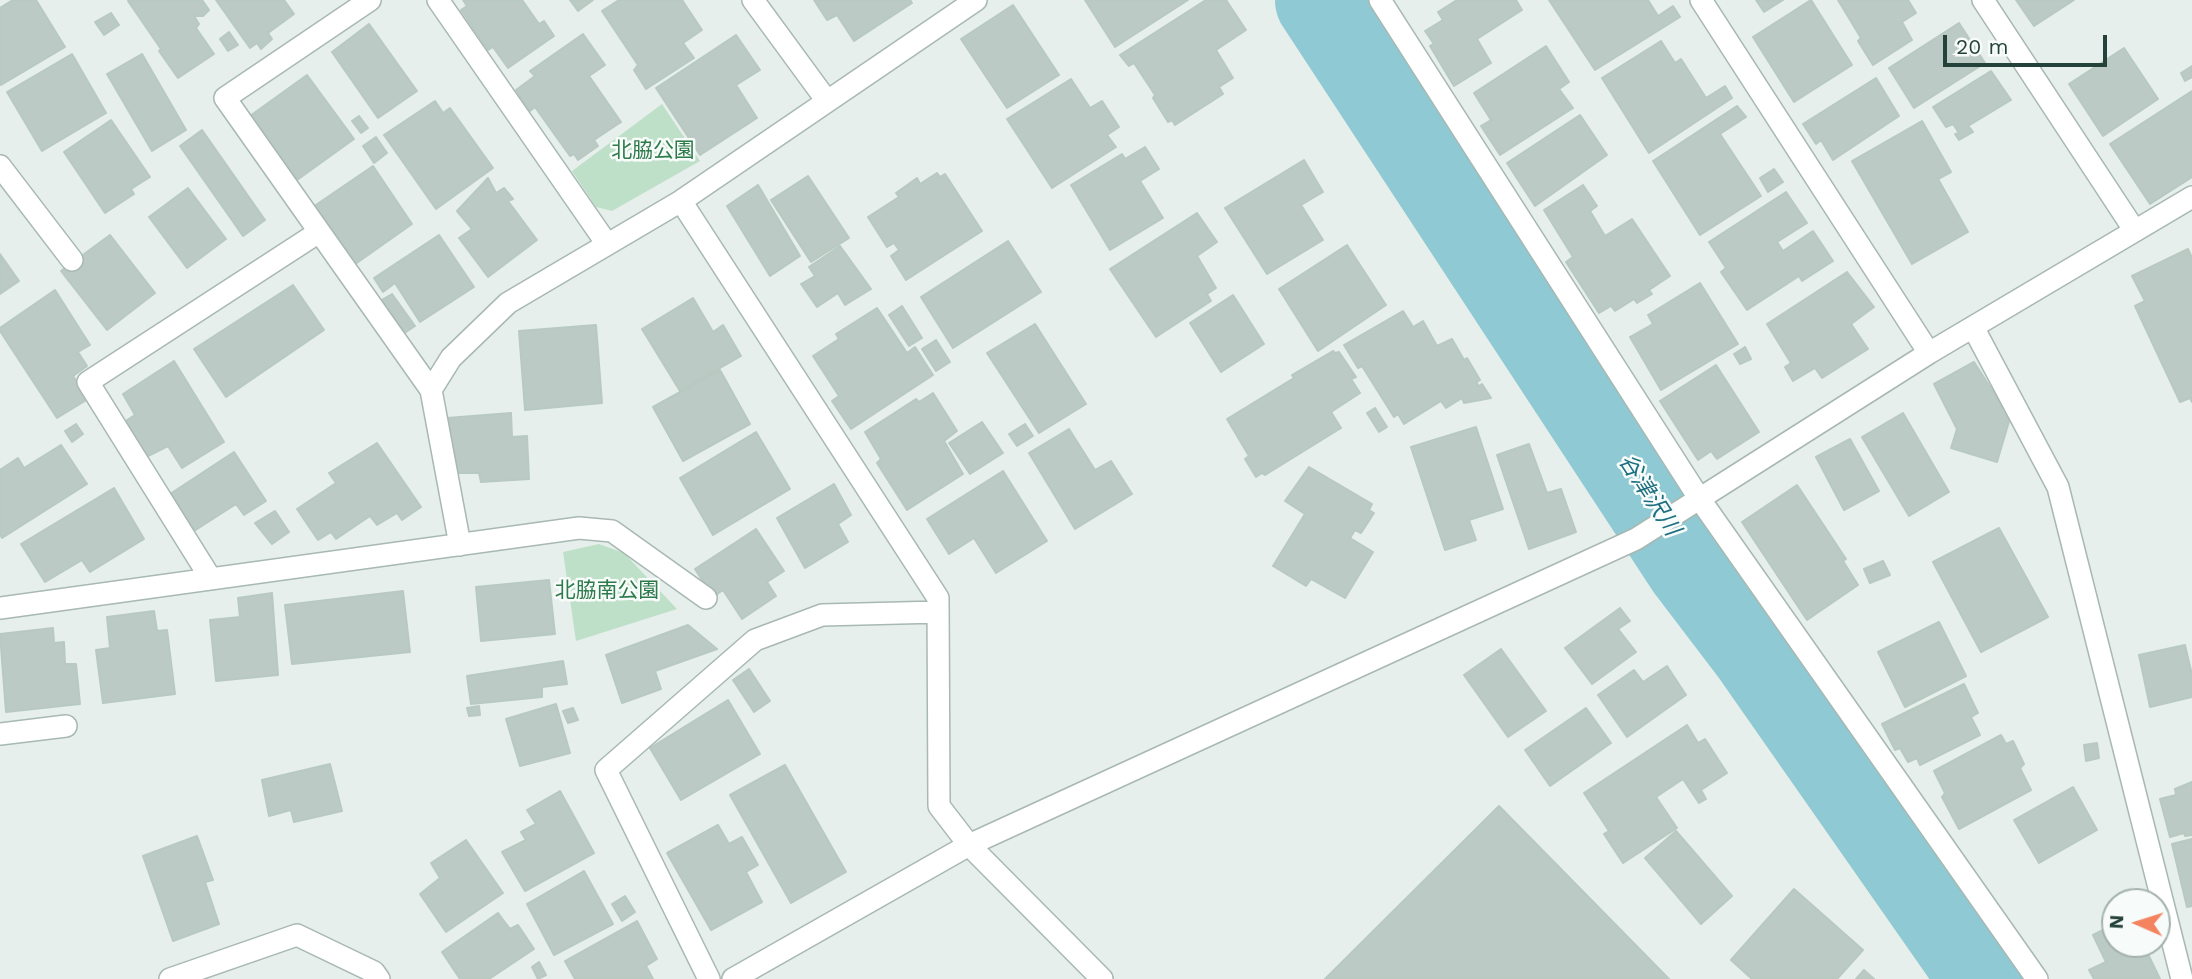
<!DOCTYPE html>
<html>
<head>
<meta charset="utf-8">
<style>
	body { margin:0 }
	#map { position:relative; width:2192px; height:979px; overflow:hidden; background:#e6efeb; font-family:"Work Sans",sans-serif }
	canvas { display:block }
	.north { position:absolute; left:2101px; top:888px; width:70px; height:70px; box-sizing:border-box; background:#f7fbf9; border:2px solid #a3b1ad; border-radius:50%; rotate:273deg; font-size:19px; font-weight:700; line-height:28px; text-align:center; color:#24423a }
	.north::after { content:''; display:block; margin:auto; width:24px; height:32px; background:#f4845f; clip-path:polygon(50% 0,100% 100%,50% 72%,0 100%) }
	.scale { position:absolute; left:1943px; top:35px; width:164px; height:32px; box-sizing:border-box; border:4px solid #24423a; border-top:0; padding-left:9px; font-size:21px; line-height:24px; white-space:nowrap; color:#24423a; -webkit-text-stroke:5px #f7fbf9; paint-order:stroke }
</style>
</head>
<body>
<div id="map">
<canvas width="2192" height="979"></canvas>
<div class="north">N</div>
<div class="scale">20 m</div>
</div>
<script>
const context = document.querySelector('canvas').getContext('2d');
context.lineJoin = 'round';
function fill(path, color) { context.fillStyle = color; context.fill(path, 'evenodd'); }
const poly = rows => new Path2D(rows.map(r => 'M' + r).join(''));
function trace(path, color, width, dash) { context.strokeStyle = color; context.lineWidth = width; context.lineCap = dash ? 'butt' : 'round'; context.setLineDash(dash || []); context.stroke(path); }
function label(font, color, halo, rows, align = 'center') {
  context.font = font + ' "Work Sans","Noto Sans JP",sans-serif'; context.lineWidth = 5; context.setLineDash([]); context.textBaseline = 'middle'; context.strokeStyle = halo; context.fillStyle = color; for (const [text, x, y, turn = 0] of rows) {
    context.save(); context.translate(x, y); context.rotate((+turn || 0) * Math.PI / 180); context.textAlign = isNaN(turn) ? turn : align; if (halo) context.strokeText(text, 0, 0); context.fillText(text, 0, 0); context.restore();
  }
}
fill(poly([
	[662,104,700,161,612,211,596,207,572,171],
	[599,544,624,553,677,609,576,641,563,552]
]), '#bfe0c8');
trace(poly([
	[1324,0,1693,563,1757,647,1971,953,1991,979]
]), '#8ec9d4', 98);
const building = poly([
	[13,0,36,0,65,47,1,85,0,8,13,0],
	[130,0,202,0,209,10,203,16,194,16,199,24,196,28,214,54,178,78,159,51,161,49,128,1,130,0],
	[216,0,284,0,294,14,268,33,272,39,261,49,257,43,250,48,216,0],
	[463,0,522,0,539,24,544,21,554,36,508,68,493,47,488,50,461,10,467,6,463,0],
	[570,0,593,0,578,11,570,0],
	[619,0,682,0,702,30,683,43,694,58,646,89,634,70,638,65,602,11,619,0],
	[814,0,910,0,912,3,854,41,837,15,827,20,814,0],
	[1085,0,1188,0,1115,47,1085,0],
	[1206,0,1226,0,1246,30,1216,50,1233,78,1219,87,1223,94,1175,125,1172,120,1168,122,1153,98,1155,95,1134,63,1129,66,1120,55,1206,0],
	[1457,0,1516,0,1522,10,1477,39,1491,63,1454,86,1430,46,1434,44,1425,31,1443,20,1438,12,1457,0],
	[1549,0,1648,0,1658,16,1673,6,1680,17,1595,70,1549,0],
	[1756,0,1783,0,1764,12,1756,0],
	[1811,0,1852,65,1794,102,1753,37,1811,0],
	[1838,0,1908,0,1916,13,1902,22,1912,40,1873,65,1858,41,1861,38,1838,0],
	[2016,0,2074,0,2034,26,2016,0],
	[1013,5,1059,75,1007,108,961,39,1013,5],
	[111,13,119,25,104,35,95,22,111,13],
	[1959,23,1985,63,1914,108,1889,68,1959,23],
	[369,24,417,91,378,118,332,52,369,24],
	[229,32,238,45,228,51,220,39,229,32],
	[583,34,605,65,589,76,621,122,594,140,598,146,578,160,574,154,570,156,535,107,530,111,516,90,535,76,530,71,583,34],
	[736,35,760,70,736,85,757,118,700,155,656,88,736,35],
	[1661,41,1675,63,1681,59,1706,98,1725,86,1732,98,1649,153,1602,78,1661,41],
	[1546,46,1569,82,1559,89,1573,108,1500,155,1481,126,1491,120,1474,93,1546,46],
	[2124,48,2158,99,2103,136,2069,84,2124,48],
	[72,54,106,113,42,151,7,92,72,54],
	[142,54,186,130,152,151,107,74,142,54],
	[2192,66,2192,77,2185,81,2181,73,2192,66],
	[1991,71,2011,100,1968,126,1973,132,1959,140,1955,134,1959,133,1953,124,1946,127,1933,107,1991,71],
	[307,75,354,139,297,180,250,116,307,75],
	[1876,78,1899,116,1833,160,1821,140,1816,144,1803,124,1876,78],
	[1071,79,1090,108,1102,101,1119,127,1107,135,1116,147,1052,188,1007,119,1071,79],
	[2192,91,2192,177,2150,204,2110,144,2192,91],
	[435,101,443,113,450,108,493,168,436,209,384,135,435,101],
	[1737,106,1746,117,1720,134,1761,196,1700,235,1653,161,1737,106],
	[1580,115,1607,155,1535,206,1507,163,1580,115],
	[359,116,368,128,361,133,352,121,359,116],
	[111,120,150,177,131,189,134,194,105,213,64,152,111,120],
	[1922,121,1951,172,1938,179,1968,232,1912,264,1852,161,1922,121],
	[202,130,265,220,243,236,180,146,202,130],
	[376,137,387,153,374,163,363,146,376,137],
	[1145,147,1159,169,1140,181,1163,218,1110,250,1071,185,1122,154,1125,159,1145,147],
	[1304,160,1323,192,1301,205,1323,240,1267,274,1225,208,1304,160],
	[373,166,412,224,351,267,310,209,373,166],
	[1774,169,1783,182,1768,192,1760,178,1774,169],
	[937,173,940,177,945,174,982,231,906,280,891,256,899,250,894,243,887,247,868,217,899,197,896,193,917,178,920,184,937,173],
	[808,176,849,238,811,262,771,200,808,176],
	[488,178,496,193,504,188,513,199,508,201,537,240,488,277,459,238,472,229,457,211,488,178],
	[758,185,800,256,770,276,727,206,758,185],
	[1583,185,1597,206,1590,211,1605,236,1632,219,1670,276,1649,290,1652,294,1637,303,1634,299,1615,311,1611,306,1599,313,1566,262,1573,257,1544,210,1583,185],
	[188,188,226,239,187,268,149,217,188,188],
	[1786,192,1807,223,1777,242,1783,251,1813,231,1833,261,1802,281,1799,276,1747,310,1721,272,1726,268,1709,242,1786,192],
	[1197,213,1217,242,1197,256,1216,288,1207,294,1211,301,1156,337,1110,269,1197,213],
	[110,235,155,293,107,330,61,271,110,235],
	[439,235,474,287,420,322,395,283,383,292,374,278,439,235],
	[1008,241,1041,292,953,348,921,297,1008,241],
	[1347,245,1386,305,1318,351,1279,289,1347,245],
	[840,246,871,289,845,305,838,293,817,307,801,284,815,276,809,267,840,246],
	[2188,249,2192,258,2192,402,2190,398,2180,402,2135,306,2145,301,2132,276,2188,249],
	[0,254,19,281,0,294,0,254],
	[1847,272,1874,307,1851,324,1868,349,1822,378,1815,368,1793,381,1785,367,1791,363,1767,324,1847,272],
	[1700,283,1738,344,1661,390,1630,337,1653,324,1648,315,1700,283],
	[293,285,324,330,226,397,194,349,293,285],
	[55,290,90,345,78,352,87,366,73,376,88,399,57,418,0,331,0,328,55,290],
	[392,294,415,326,403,334,380,301,392,294],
	[1233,295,1264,344,1221,372,1190,323,1233,295],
	[693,298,713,332,723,325,741,356,680,391,642,329,693,298],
	[902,306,922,338,909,346,889,315,902,306],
	[877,308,907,353,915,347,933,375,851,429,832,401,839,396,813,356,839,339,836,334,877,308],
	[1403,311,1413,327,1423,321,1437,346,1452,339,1464,360,1467,358,1480,380,1476,382,1479,386,1482,384,1491,398,1464,403,1462,398,1446,408,1441,401,1404,424,1398,414,1394,417,1362,366,1358,368,1344,345,1403,311],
	[1035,324,1086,404,1039,433,987,353,1035,324],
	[596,325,602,403,525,410,519,331,596,325],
	[936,340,950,362,936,371,922,349,936,340],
	[1745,347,1751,359,1740,364,1734,354,1745,347],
	[1333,351,1335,353,1339,352,1356,377,1351,379,1360,393,1331,412,1341,428,1265,475,1262,473,1256,477,1245,459,1249,456,1227,419,1294,378,1292,375,1333,351],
	[174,361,224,442,182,468,168,446,146,457,124,422,135,415,123,394,174,361],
	[1974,362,2010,418,1997,462,1951,448,1957,429,1934,384,1974,362],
	[1716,365,1759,432,1717,459,1711,451,1698,460,1660,401,1716,365],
	[720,370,750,424,683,461,653,407,720,370],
	[933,393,957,431,944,441,963,474,907,510,877,463,881,459,865,432,916,399,919,402,933,393],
	[1375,408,1387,427,1379,432,1367,413,1375,408],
	[511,413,512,437,527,436,529,479,481,482,479,473,450,473,447,418,511,413],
	[1903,413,1949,492,1909,516,1862,437,1903,413],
	[982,422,1003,453,970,474,949,443,982,422],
	[76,424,83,434,72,442,65,431,76,424],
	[1025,424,1033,436,1017,446,1009,434,1025,424],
	[1476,427,1503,509,1469,520,1476,540,1445,550,1411,447,1476,427],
	[1069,429,1095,470,1111,461,1132,494,1075,529,1029,453,1069,429],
	[756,432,790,489,713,535,680,478,756,432],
	[1850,439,1879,491,1844,510,1816,457,1850,439],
	[377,443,421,507,402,520,397,513,377,525,370,516,336,539,331,532,318,540,297,509,336,483,329,473,377,443],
	[1529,444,1547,493,1561,489,1576,532,1529,549,1497,455,1529,444],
	[61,445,87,484,2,538,0,534,0,470,18,458,24,468,61,445],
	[234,452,266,501,244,515,236,504,194,531,170,494,234,452],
	[1309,467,1372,504,1369,510,1374,513,1361,533,1355,530,1350,538,1373,552,1345,598,1311,579,1306,586,1273,566,1305,514,1285,501,1309,467],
	[1003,471,1047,541,996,573,974,538,949,554,927,519,1003,471],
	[834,484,851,515,838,524,848,542,805,568,777,518,834,484],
	[1797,485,1846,559,1843,561,1858,585,1807,620,1742,522,1797,485],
	[114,488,144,539,90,572,82,560,45,582,21,544,114,488],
	[275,511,289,532,272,544,255,523,275,511],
	[1999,528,2048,617,1981,652,1933,562,1999,528],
	[756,529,784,571,767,582,776,596,742,619,723,590,713,597,695,569,756,529],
	[1883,561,1890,575,1870,583,1864,569,1883,561],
	[549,580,555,634,481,641,476,587,549,580],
	[403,591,410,652,292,664,285,605,403,591],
	[272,593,278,675,216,681,210,620,240,617,238,598,272,593],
	[1620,608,1630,621,1618,629,1636,652,1592,684,1565,648,1620,608],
	[154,611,157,631,167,630,175,694,103,703,96,650,110,648,107,617,154,611],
	[1939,622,1966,676,1905,707,1878,652,1939,622],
	[688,625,717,649,655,671,661,689,622,703,606,655,688,625],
	[53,628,54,643,64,642,65,664,76,664,80,704,6,712,0,634,53,628],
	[2185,645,2192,675,2192,697,2150,707,2139,655,2185,645],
	[1501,649,1546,711,1508,737,1464,675,1501,649],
	[563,661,567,684,542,687,542,697,471,704,467,676,563,661],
	[1667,666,1686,695,1627,737,1598,695,1634,670,1643,682,1667,666],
	[749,669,770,701,754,712,733,680,749,669],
	[1964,684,1978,713,1971,717,1980,735,1920,765,1917,758,1908,762,1900,748,1895,750,1882,724,1964,684],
	[728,700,760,754,681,800,650,748,728,700],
	[556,704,570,753,520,766,506,719,556,704],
	[479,706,480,715,469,716,467,708,479,706],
	[573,708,578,720,568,723,563,711,573,708],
	[1586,708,1611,743,1550,786,1525,750,1586,708],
	[1687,725,1698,743,1705,739,1727,773,1701,790,1706,799,1699,803,1683,779,1656,797,1677,828,1623,863,1604,834,1609,831,1584,793,1687,725],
	[2001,735,2006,744,2013,741,2024,764,2020,768,2031,790,1959,829,1942,797,1945,793,1934,771,2001,735],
	[2097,743,2099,758,2086,761,2084,745,2097,743],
	[330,764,342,811,294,822,291,810,269,816,262,780,330,764],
	[785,765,846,872,791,903,730,795,785,765],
	[2192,782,2192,835,2185,836,2184,833,2170,837,2160,799,2176,795,2175,789,2192,782],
	[2073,787,2097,830,2039,863,2014,820,2073,787],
	[560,791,594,853,525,891,502,852,526,840,521,832,536,824,527,810,560,791],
	[1499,806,1669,979,1325,979,1499,806],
	[718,825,729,844,742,837,758,865,746,872,762,902,711,930,667,853,718,825],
	[1676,831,1732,896,1701,924,1645,858,1676,831],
	[197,836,213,880,205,882,219,924,173,941,143,856,197,836],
	[2192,839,2192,906,2187,907,2172,844,2192,839],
	[466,840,503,893,446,932,420,894,440,878,431,863,466,840],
	[584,871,613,924,554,955,527,904,584,871],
	[1794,889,1863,950,1837,979,1752,979,1731,960,1794,889],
	[625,896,635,912,622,921,612,904,625,896],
	[498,913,510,929,518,925,534,949,489,979,460,979,442,952,498,913],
	[637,921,657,959,646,966,653,979,575,979,565,961,637,921],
	[2111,926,2115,934,2115,944,2120,944,2127,957,2145,948,2160,979,2094,979,2089,970,2106,962,2093,935,2111,926],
	[539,962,546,975,538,979,532,967,539,962],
	[1864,970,1874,979,1856,979,1864,970]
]);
fill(building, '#bbcac4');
trace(building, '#b8c9c2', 2);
const minor = poly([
	[370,0,225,98,431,390],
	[438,0,607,244],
	[753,0,827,101],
	[1380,0,1699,498,2037,979],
	[1701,0,1929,353],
	[1983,0,2135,231],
	[0,166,72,260],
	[681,201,938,598,939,806,969,845,1102,979],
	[1973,327,2058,487,2182,979],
	[460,545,431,390,451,358,508,303,681,201,976,0],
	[211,579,88,382,319,232],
	[0,608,579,528,612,531,706,598],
	[0,734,66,726],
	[170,979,297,935,374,972,379,979],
	[709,979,606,770,755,640,822,615,938,612],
	[733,979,969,845,1636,539,1929,353,2192,197]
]);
trace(minor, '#a8b8b2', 24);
trace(minor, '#fff', 21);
label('21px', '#2d7a4b', '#f7fbf9', [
	["北脇公園",653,151],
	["北脇南公園",607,591]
]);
label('italic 23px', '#1c6f80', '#f7fbf9', [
	["谷津沢川",1649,495,57]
]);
</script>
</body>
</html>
